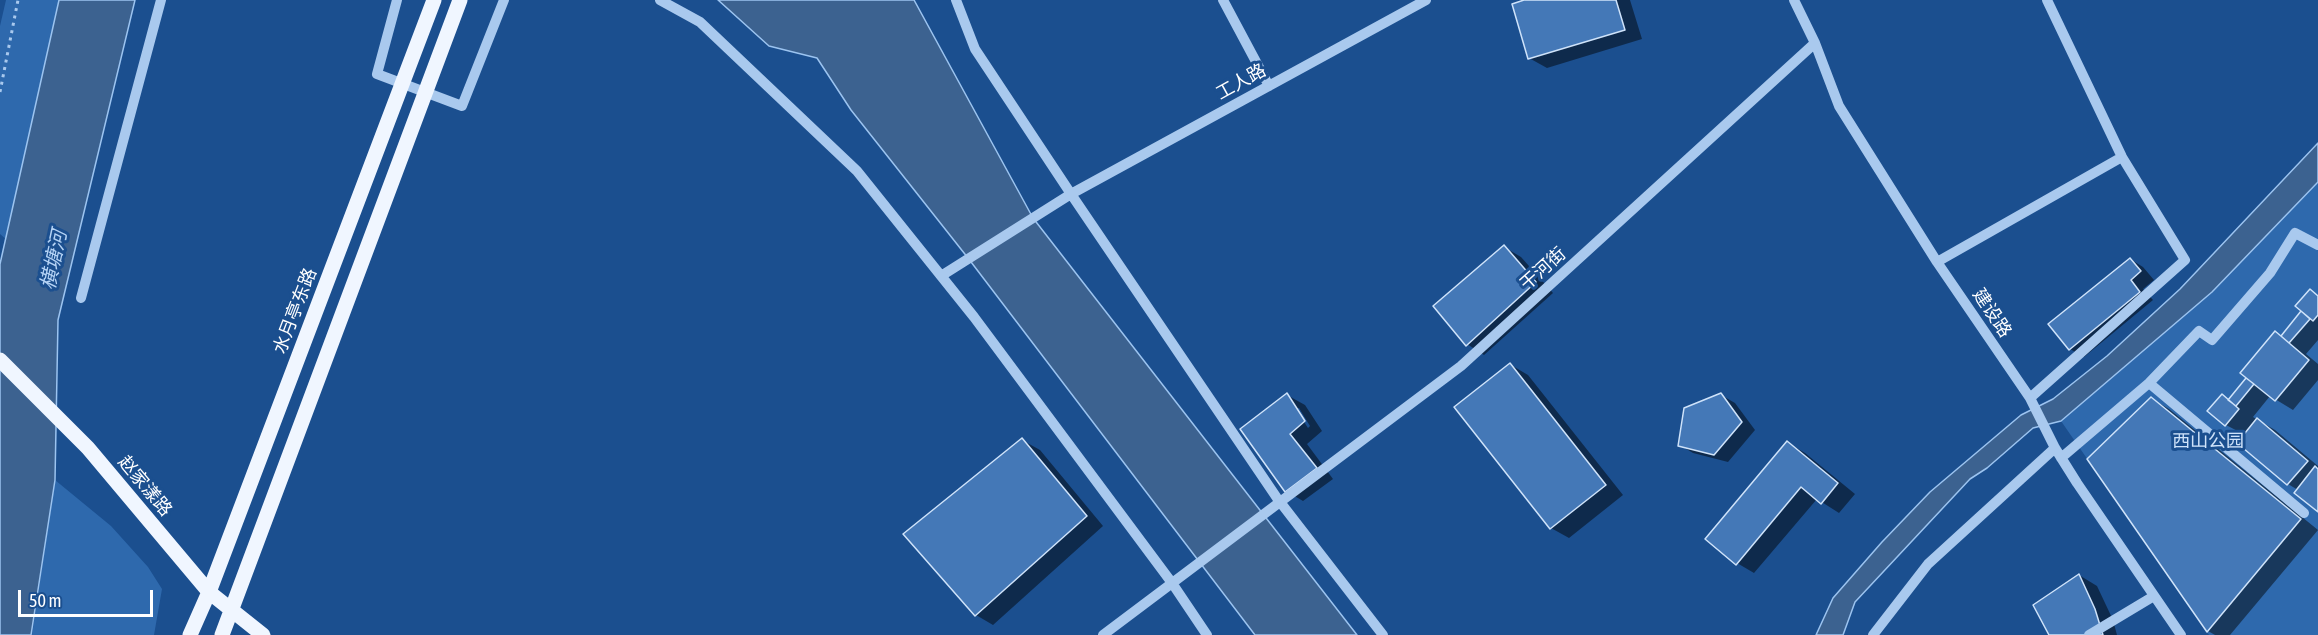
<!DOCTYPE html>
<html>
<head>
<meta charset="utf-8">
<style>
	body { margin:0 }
	#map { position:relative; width:2318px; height:635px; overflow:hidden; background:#1b4f8f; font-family:"Asap Condensed",sans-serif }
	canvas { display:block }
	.scale { position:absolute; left:18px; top:590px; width:135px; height:27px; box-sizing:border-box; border:3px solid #fff; border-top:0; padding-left:8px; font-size:18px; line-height:21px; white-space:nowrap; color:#fff; -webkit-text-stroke:4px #1b4f8f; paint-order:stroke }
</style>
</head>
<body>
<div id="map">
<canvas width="2318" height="635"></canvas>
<div class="scale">50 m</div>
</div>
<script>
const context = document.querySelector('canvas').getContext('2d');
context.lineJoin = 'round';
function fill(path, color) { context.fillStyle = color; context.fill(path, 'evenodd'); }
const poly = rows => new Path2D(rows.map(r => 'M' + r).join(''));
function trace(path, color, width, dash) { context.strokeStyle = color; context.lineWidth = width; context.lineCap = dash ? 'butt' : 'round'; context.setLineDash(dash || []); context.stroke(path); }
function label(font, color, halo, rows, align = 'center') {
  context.font = font + ' "Asap Condensed","Noto Sans SC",sans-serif'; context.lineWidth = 6; context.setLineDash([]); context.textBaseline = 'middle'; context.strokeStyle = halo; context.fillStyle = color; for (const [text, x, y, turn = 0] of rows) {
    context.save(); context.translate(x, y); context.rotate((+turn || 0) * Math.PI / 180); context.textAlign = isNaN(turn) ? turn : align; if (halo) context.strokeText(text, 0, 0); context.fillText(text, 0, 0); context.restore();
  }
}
fill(poly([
	[6,0,59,0,7,240,0,234,0,26],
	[2318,182,2318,635,2209,635,2061,421,2212,292],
	[55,480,111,526,148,567,162,589,154,635,32,635]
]), '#2e69ad');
const water = poly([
	[59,0,135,0,58,320,55,480,31,635,0,635,0,264,59,0],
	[718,0,914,0,1033,218,1357,635,1255,635,968,258,851,110,817,58,769,46,718,0],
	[2318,143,2318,182,2212,292,2061,421,2033,428,1987,468,1970,479,1855,602,1843,635,1816,635,1833,598,1882,542,1930,492,2021,415,2053,399,2107,356,2180,289,2318,143]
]);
fill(water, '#3c6290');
trace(water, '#9cc4f0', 1.5);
fill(poly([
	[1529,0,1630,0,1642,39,1547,68,1529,58],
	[1504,247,1521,257,1553,293,1484,355,1467,344],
	[2130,259,2143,267,2154,280,2143,289,2153,300,2084,357,2070,349,2050,325],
	[2310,291,2318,296,2318,340,2306,354,2318,364,2318,380,2293,410,2270,396,2253,417,2275,430,2318,466,2318,510,2298,490,2288,484,2239,443,2245,435,2226,425,2222,396,2230,400,2248,378,2275,333,2283,337,2303,311],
	[1511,365,1528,375,1623,495,1569,538,1551,528],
	[1287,395,1305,405,1322,431,1307,444,1333,479,1303,501,1286,491],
	[1295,408,1299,408,1310,426,1308,428],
	[1721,395,1735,403,1755,430,1728,462,1693,453,1680,445],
	[2152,399,2169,409,2318,530,2230,635,2215,635,2208,631],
	[1022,440,1040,450,1103,526,993,625,976,615],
	[1788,443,1805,453,1855,494,1839,513,1817,499,1754,573,1737,563],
	[2079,575,2097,586,2113,620,2117,635,2051,635]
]), '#0007');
const building = poly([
	[1524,0,1616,0,1625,30,1528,59,1512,4,1524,0],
	[1504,245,1536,282,1466,346,1433,306,1504,245],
	[2130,258,2141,271,2131,280,2140,292,2069,350,2048,324,2130,258],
	[2310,289,2318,296,2318,315,2313,321,2295,306,2310,289],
	[2301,311,2310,319,2289,343,2281,336,2301,311],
	[2275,331,2309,360,2275,401,2240,373,2275,331],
	[1510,363,1606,485,1550,529,1454,407,1510,363],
	[2246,378,2254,384,2236,406,2228,400,2246,378],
	[1287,393,1305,421,1290,434,1317,468,1285,492,1240,429,1287,393],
	[1721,393,1742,422,1714,455,1678,446,1684,408,1721,393],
	[2222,394,2239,409,2225,426,2207,411,2222,394],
	[2151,397,2301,519,2207,632,2087,459,2151,397],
	[2257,418,2308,461,2287,485,2237,443,2257,418],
	[1022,438,1087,516,975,616,903,534,1022,438],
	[1787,441,1838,483,1821,504,1801,487,1736,565,1705,539,1787,441],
	[2315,466,2318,469,2318,512,2294,493,2315,466],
	[2079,574,2095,609,2103,635,2049,635,2033,605,2079,574]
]);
fill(building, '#4478b7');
trace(building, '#cfe3fa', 1.5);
trace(poly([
	[0,92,18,0]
]), '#a9c9ee', 3, [3, 4.5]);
trace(poly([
	[397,0,377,74,462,106,504,0],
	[660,0,700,22,857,171,974,317,1172,583,1207,635],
	[956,0,975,49,1071,194,1277,498,1383,635],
	[1223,0,1269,86],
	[1794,0,1815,43,1839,106,1937,262,2030,398,2055,448,2077,483,2181,635],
	[1937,262,2122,157],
	[941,276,1071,194,1426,0],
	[81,298,161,0],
	[2149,383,2304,513],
	[2030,398,2185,260,2122,157,2047,0],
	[2061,458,2149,383,2199,331,2212,340,2270,273,2295,233,2318,245],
	[1103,635,1461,366,1815,43],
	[1873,635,1928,564,2055,448],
	[2089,635,2154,596]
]), '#a9c9ee', 10);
trace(poly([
	[0,360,88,448,209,592,263,635],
	[190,635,209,592,434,0],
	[222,635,460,0]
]), '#f0f6ff', 15);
label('18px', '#fff', '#1b4f8f', [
	["工人路",1241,82,-29],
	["干河街",1543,269,-42],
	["水月亭东路",295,311,-69],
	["建设路",1992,313,56],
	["赵家漾路",145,486,50]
]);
label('18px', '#cfe3fa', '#1b4f8f', [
	["西山公园",2208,441]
]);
label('italic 20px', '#b5d3f5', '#1b4f8f', [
	["横塘河",54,260,-78]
]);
</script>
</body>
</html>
